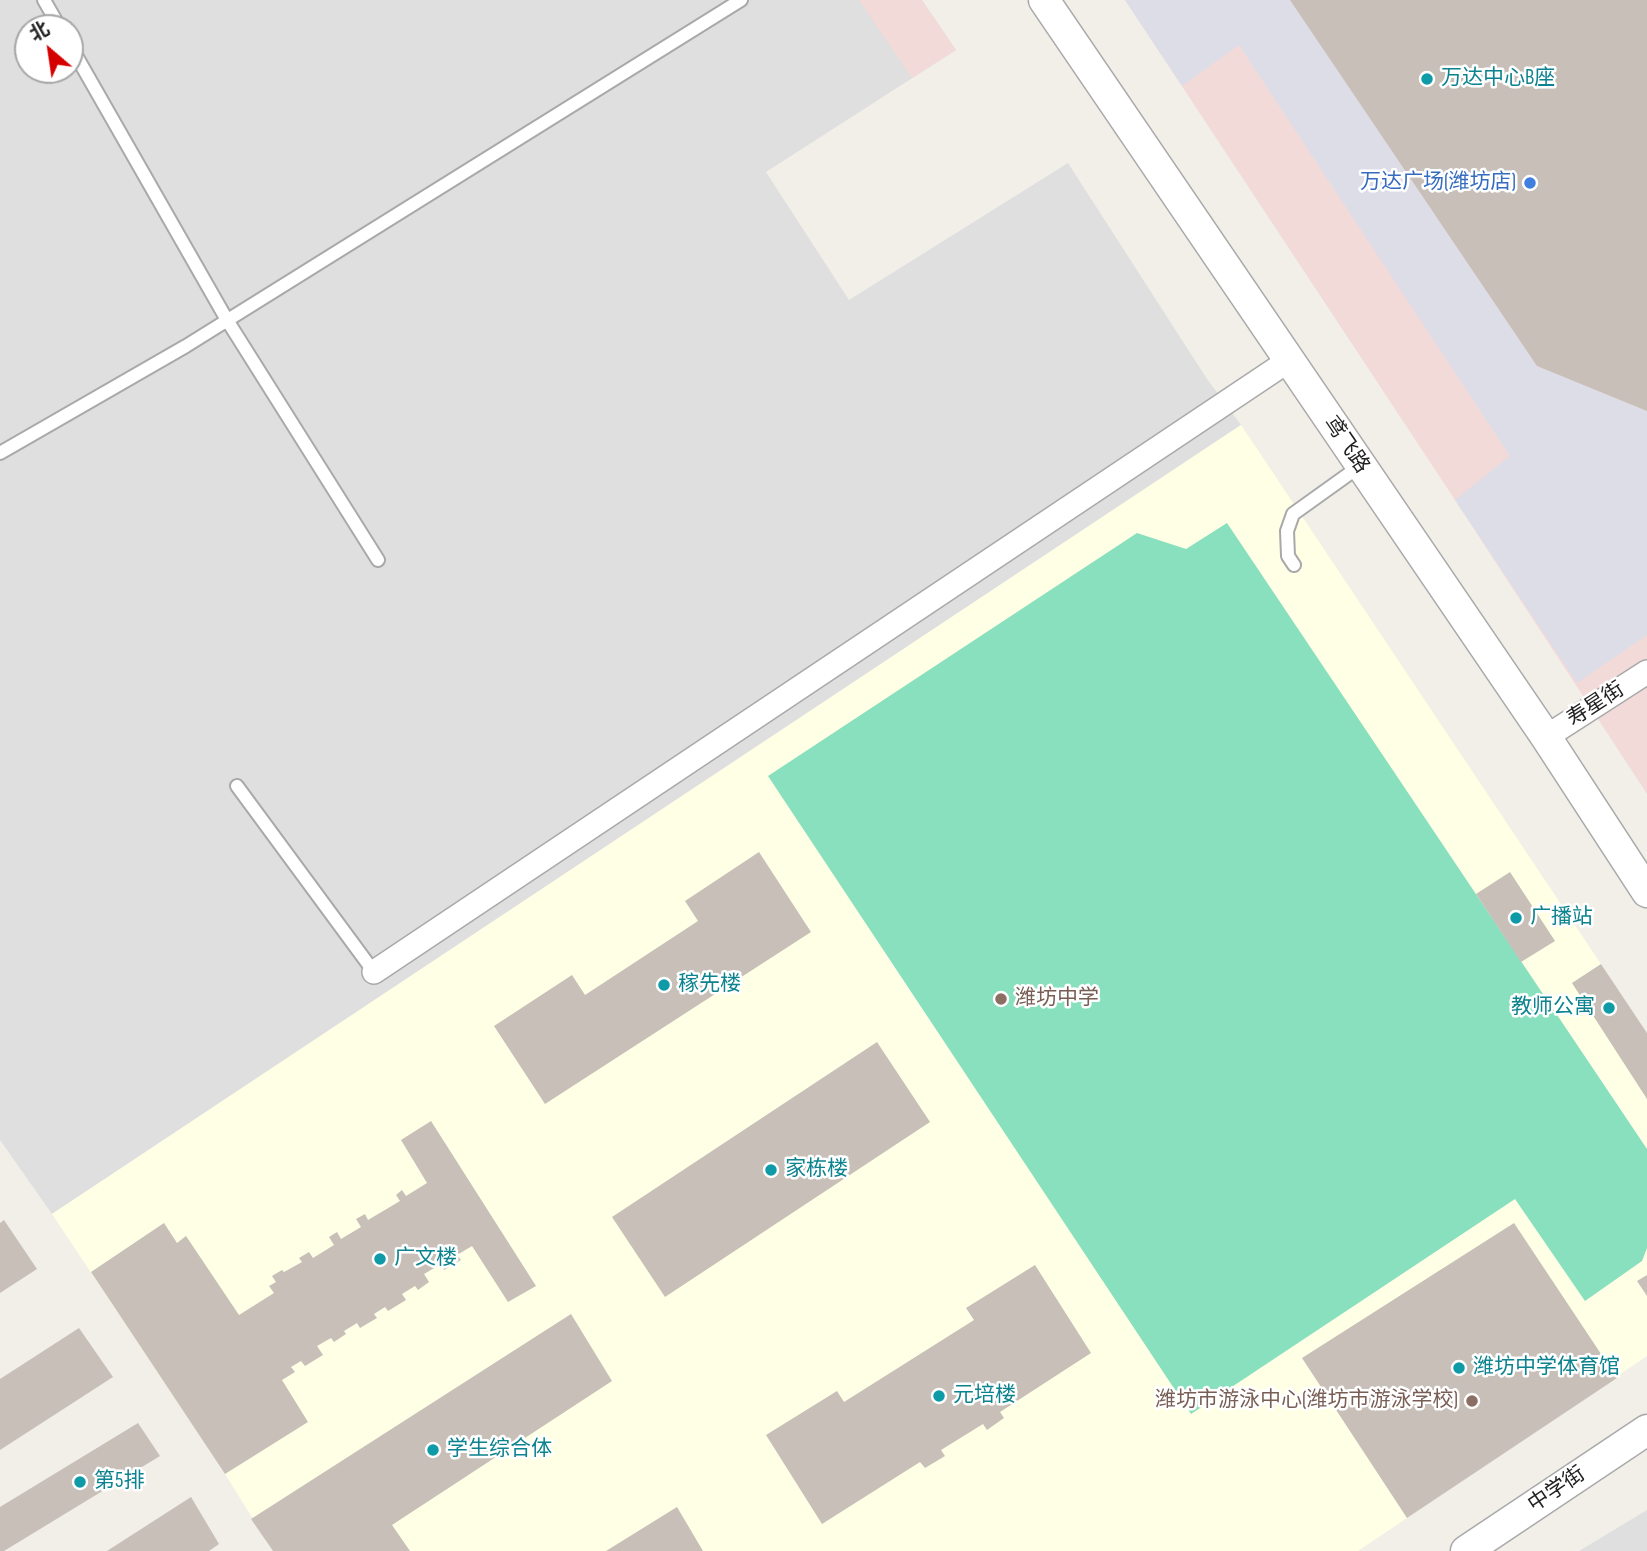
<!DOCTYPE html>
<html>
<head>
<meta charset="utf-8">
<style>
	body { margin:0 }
	#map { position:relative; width:1647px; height:1551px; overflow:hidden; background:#f2efe9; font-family:"Sofia Sans Condensed","Noto Sans SC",sans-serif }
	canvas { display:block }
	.north { position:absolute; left:14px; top:14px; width:70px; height:70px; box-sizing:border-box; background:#fff; border:2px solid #a7a7a7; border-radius:50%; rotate:331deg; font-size:19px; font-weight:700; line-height:28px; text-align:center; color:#222 }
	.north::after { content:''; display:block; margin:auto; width:24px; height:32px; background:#d40000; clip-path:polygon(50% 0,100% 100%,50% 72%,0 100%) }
</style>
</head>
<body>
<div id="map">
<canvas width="1647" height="1551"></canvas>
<div class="north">北</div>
</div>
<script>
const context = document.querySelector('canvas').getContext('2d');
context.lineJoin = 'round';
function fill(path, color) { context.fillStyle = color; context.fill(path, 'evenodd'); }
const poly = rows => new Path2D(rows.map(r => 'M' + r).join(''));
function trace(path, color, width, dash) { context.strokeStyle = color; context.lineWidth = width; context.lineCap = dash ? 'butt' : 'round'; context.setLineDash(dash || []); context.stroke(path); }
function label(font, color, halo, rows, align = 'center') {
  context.font = font + ' "Sofia Sans Condensed","Noto Sans SC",sans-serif'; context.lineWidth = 5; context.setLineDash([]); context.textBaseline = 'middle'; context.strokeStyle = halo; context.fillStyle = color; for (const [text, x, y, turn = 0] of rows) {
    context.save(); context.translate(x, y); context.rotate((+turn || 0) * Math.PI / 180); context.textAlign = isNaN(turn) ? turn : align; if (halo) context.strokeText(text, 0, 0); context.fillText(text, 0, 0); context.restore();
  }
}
fill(poly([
	[0,0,922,0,956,50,766,172,849,300,1068,163,1207,379,1241,425,52,1214,0,1140],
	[28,28,70,28,70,70,28,70],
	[1647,1510,1647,1551,1579,1551]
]), '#e0dfdf');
fill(poly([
	[859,0,922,0,956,50,912,78],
	[1125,0,1647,0,1647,794,1455,500]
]), '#f2dad9');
fill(poly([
	[1241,425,1647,1033,1647,1356,1358,1551,273,1551,225,1474,52,1214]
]), '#ffffe5');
fill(poly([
	[1227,523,1647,1149,1647,1248,1642,1261,1585,1301,1515,1199,1191,1414,768,776,1137,533,1186,549]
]), '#88e0be');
fill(poly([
	[1125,0,1290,0,1537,366,1647,411,1647,635,1577,683,1455,500,1510,456,1239,45,1182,86]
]), '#dddde8');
fill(poly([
	[1290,0,1647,0,1647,411,1537,366],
	[759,852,811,932,545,1104,494,1026,572,975,585,995,698,921,685,901],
	[1510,872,1555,941,1521,962,1476,894],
	[1601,964,1647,1033,1647,1099,1572,983],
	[877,1042,930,1122,665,1297,612,1217],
	[431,1121,536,1286,508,1302,472,1246,457,1255,461,1260,444,1270,441,1264,424,1274,429,1282,418,1290,415,1286,402,1294,406,1300,388,1311,385,1307,374,1314,377,1318,360,1328,357,1323,344,1331,346,1334,334,1342,331,1338,317,1346,323,1355,305,1366,301,1361,291,1367,295,1372,282,1380,308,1422,225,1474,91,1272,164,1223,177,1243,186,1236,239,1315,274,1293,269,1286,276,1282,272,1276,282,1270,284,1272,302,1262,299,1258,309,1252,313,1258,334,1245,329,1237,337,1232,341,1239,361,1227,356,1219,365,1214,368,1220,400,1201,396,1195,402,1190,406,1196,427,1183,401,1140],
	[4,1220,37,1269,0,1293,0,1223],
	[1514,1223,1617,1378,1407,1518,1302,1358],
	[1035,1265,1091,1353,1000,1412,1004,1418,987,1430,983,1424,941,1450,945,1456,925,1468,920,1462,822,1524,766,1435,837,1391,844,1402,974,1320,966,1308],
	[1647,1275,1647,1296,1637,1281],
	[571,1314,612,1381,392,1525,410,1551,273,1551,251,1519],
	[79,1328,113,1377,0,1450,0,1379],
	[138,1423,160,1456,4,1551,0,1551,0,1507],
	[191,1497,219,1544,209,1551,107,1551],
	[677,1507,703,1551,606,1551]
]), '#c7bfb8');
const service = poly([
	[44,0,60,28],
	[70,45,227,320,378,560],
	[0,453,186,346,741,0],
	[1294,565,1288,556,1287,531,1293,514,1360,466],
	[237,786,374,972]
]);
const minor = poly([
	[1546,737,1647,672],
	[374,972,1288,361]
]);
const tertiary = poly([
	[1044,0,1546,737,1647,892],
	[1466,1551,1647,1430]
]);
trace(service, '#a9a9a9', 16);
trace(minor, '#a9a9a9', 26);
trace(tertiary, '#a9a9a9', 33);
trace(service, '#fff', 12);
trace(minor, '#fff', 23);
trace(tertiary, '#fff', 30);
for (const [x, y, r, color] of [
	[1427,79,7,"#0f9aa8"],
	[1530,183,7,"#3f7fe0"],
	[1516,918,7,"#0f9aa8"],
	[664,985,7,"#0f9aa8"],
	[1001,999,7,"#8d6e63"],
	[1609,1008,7,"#0f9aa8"],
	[771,1170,7,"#0f9aa8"],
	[380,1259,7,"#0f9aa8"],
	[1459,1368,7,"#0f9aa8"],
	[939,1396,7,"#0f9aa8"],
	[1472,1401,7,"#8d6e63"],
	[433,1450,7,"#0f9aa8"],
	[80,1482,7,"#0f9aa8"]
]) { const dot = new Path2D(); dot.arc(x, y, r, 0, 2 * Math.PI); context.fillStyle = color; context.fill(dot); trace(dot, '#fff', 2.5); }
label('21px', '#0d838f', '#fff', [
	["万达中心B座",1441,79],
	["广播站",1530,918],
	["稼先楼",678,985],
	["教师公寓",1595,1008,"right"],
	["家栋楼",785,1170],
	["广文楼",394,1259],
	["潍坊中学体育馆",1473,1368],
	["元培楼",953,1396],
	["学生综合体",447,1450],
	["第5排",94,1482]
], 'left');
label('21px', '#366cbe', '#fff', [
	["万达广场(潍坊店)",1516,183]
], 'right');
label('21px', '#222', '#fff', [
	["鸢飞路",1346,445,56],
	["寿星街",1596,705,-33],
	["中学街",1557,1490,-34]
]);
label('21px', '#785e54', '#fff', [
	["潍坊中学",1015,999],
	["潍坊市游泳中心(潍坊市游泳学校)",1458,1401,"right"]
], 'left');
</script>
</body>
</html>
